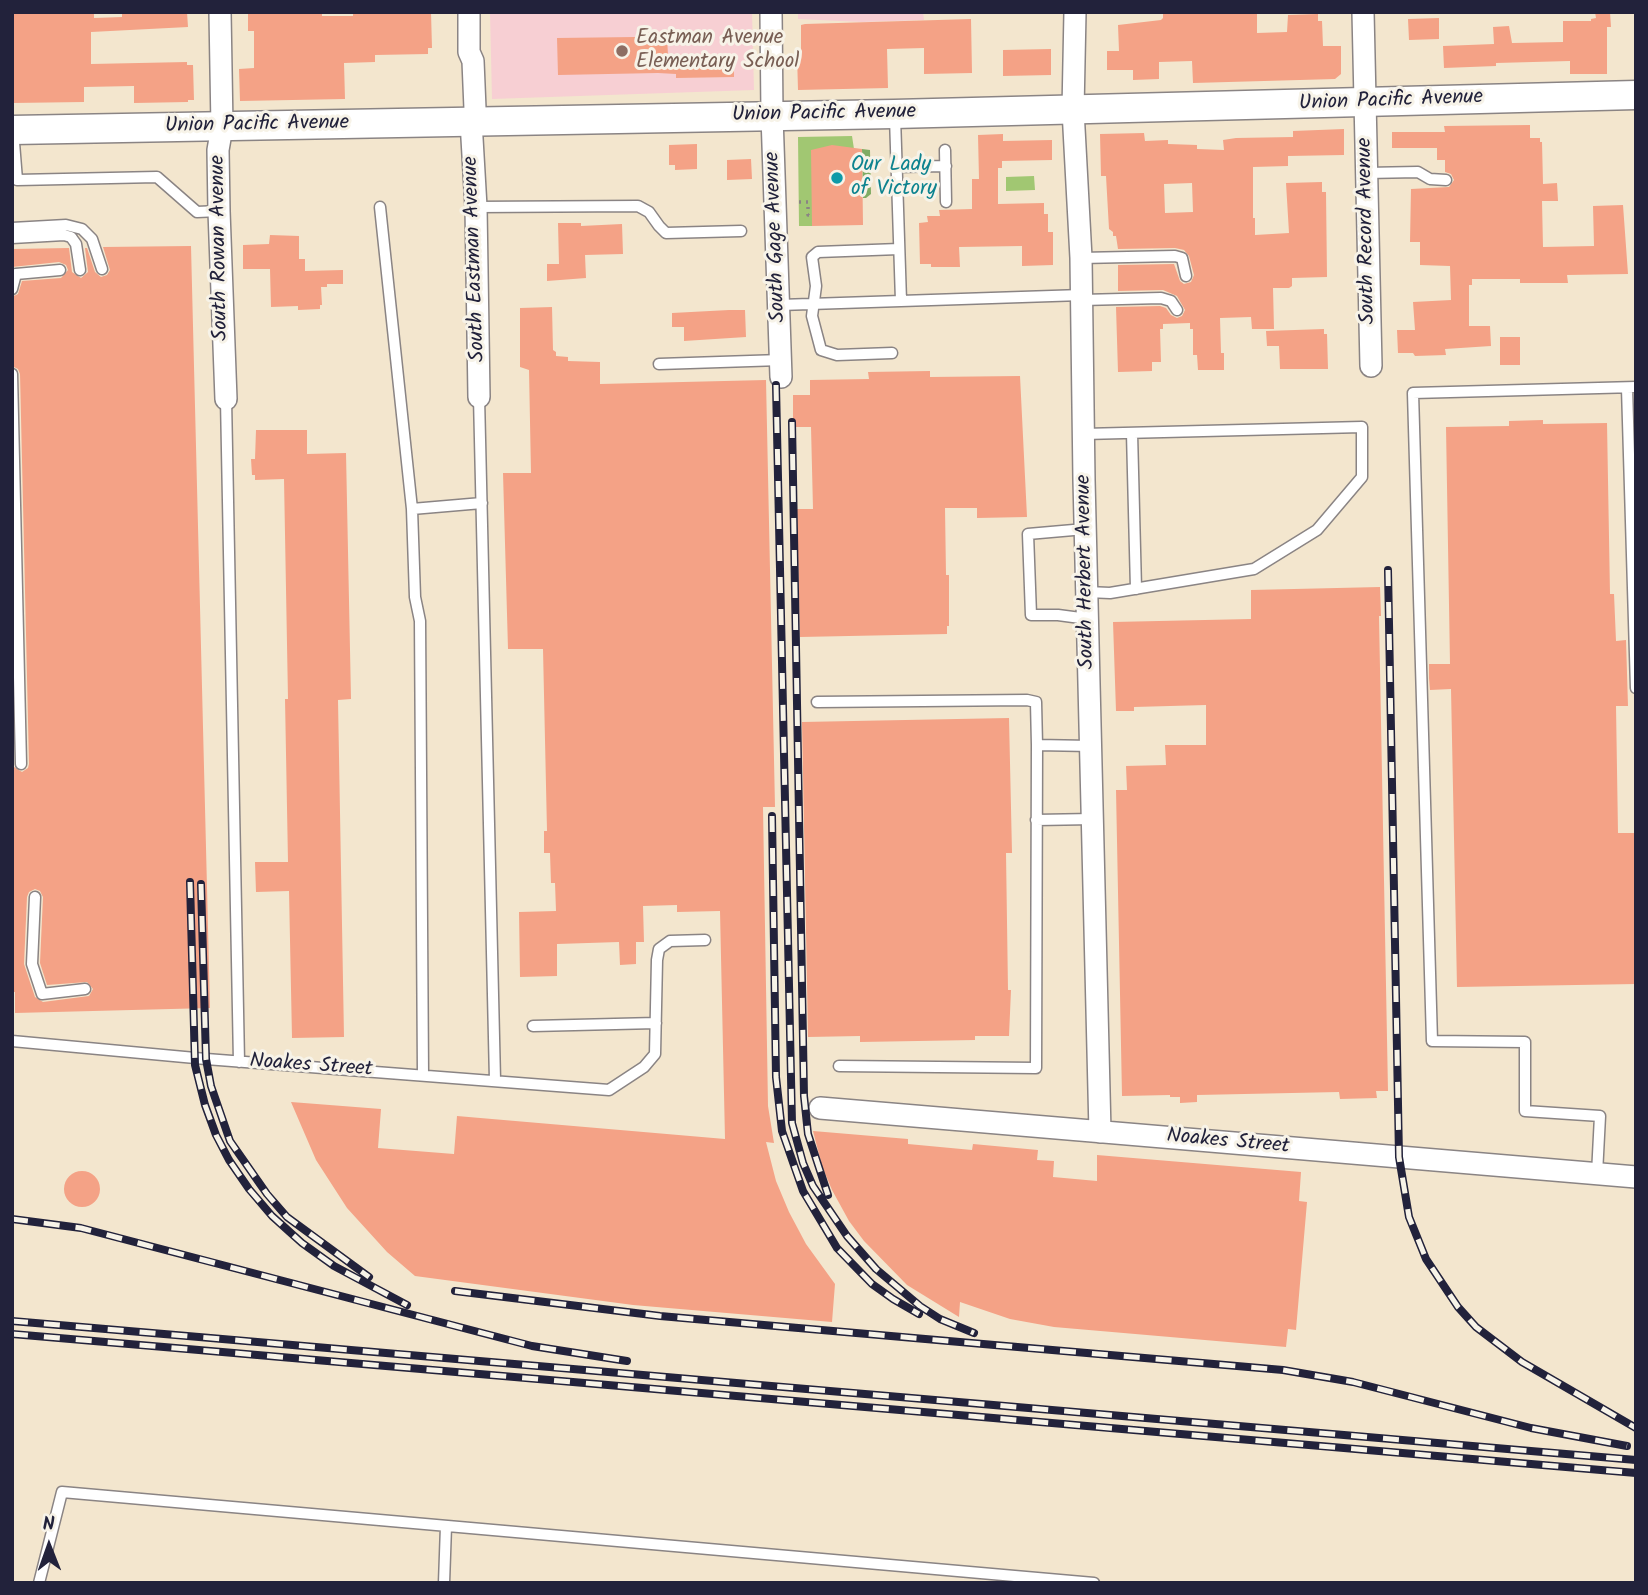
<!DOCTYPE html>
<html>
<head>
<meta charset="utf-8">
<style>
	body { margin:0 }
	#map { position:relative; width:1648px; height:1595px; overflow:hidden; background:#f3e6ce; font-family:Kalam,sans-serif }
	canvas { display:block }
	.frame { position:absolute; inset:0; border:14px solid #22223b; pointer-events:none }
	.north { position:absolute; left:14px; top:1511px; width:70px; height:70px; -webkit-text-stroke:5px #f7f3e8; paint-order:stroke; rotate:359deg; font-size:19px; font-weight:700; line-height:28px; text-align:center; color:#22223b }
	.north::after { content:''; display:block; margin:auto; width:24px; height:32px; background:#22223b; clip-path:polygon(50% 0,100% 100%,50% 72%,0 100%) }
</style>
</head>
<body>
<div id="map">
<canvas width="1648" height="1595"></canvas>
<div class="frame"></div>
<div class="north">N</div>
</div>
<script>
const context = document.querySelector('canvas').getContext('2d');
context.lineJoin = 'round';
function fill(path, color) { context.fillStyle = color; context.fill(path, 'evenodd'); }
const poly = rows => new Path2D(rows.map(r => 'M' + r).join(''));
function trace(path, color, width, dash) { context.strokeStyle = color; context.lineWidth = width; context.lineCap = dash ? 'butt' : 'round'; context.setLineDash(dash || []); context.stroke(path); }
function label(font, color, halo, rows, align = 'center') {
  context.font = font + ' Kalam,sans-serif'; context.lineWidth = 6; context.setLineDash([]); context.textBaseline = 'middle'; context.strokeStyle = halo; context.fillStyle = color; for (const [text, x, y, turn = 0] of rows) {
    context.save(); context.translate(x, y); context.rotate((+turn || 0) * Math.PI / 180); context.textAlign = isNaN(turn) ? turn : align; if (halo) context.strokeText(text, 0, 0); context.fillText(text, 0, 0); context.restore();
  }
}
fill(poly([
	[490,12,752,12,754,90,492,99],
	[798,12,923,12,924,20,862,22,798,19]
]), '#f7cfd3');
fill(poly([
	[852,136,854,149,812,226,799,226,798,137],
	[1034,176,1035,190,1006,191,1006,177]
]), '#a1c772');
fill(poly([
	[862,149,870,150,871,194,866,198,863,198]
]), '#80ac64');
fill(poly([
	[94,12,94,18,122,17,122,12,187,12,188,27,91,32,91,64,187,62,187,65,193,65,194,100,188,100,188,102,134,103,134,86,84,87,84,102,12,103,12,14],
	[248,12,322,12,322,16,353,16,353,12,431,12,432,48,428,48,428,54,375,55,375,62,344,63,345,99,240,101,239,69,254,68,254,31,248,31],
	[1163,12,1257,14,1257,33,1287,32,1288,15,1318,14,1318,21,1322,21,1323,46,1341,46,1341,74,1335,79,1193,83,1192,61,1159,62,1159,79,1133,80,1133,70,1107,70,1107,51,1119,51,1118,25,1161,20,1163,18],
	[1595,12,1610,12,1611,27,1607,27,1607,74,1570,74,1570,61,1496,63,1496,66,1444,68,1443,46,1494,44,1493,27,1509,26,1512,43,1563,42,1563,21,1591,21,1591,19,1596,18],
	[1439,18,1439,39,1409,40,1408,19],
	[971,19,972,73,924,74,924,48,887,49,888,88,798,90,797,55,801,55,801,25,805,24],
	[635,37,667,37,668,55,734,54,734,77,676,78,676,74,658,73,558,75,557,38],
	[1051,49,1051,75,1003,76,1003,50],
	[1530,125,1530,138,1540,138,1540,142,1542,142,1543,184,1557,183,1558,201,1542,201,1543,247,1594,246,1593,206,1623,205,1628,274,1567,275,1568,283,1520,283,1520,279,1472,279,1472,285,1469,285,1469,326,1490,326,1491,346,1445,349,1446,355,1415,356,1413,353,1398,353,1397,330,1415,330,1413,302,1451,300,1450,266,1420,265,1420,242,1410,242,1411,189,1449,187,1454,180,1451,174,1445,172,1445,160,1437,160,1437,148,1392,148,1392,132,1445,132,1444,126],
	[1344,129,1344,155,1288,156,1288,166,1253,167,1253,218,1255,218,1255,235,1289,233,1286,183,1322,182,1322,192,1326,192,1327,277,1292,278,1292,286,1289,288,1273,288,1274,329,1252,329,1251,317,1220,318,1221,353,1224,353,1224,370,1198,370,1197,355,1193,355,1193,329,1190,329,1190,323,1163,324,1163,329,1160,329,1161,362,1152,362,1152,371,1118,372,1116,307,1160,306,1166,308,1171,315,1177,318,1182,316,1185,310,1177,296,1163,290,1118,291,1118,265,1174,264,1180,281,1184,284,1191,282,1194,275,1189,256,1184,250,1175,248,1118,249,1116,236,1113,236,1113,232,1109,229,1106,176,1101,176,1100,134,1144,133,1145,141,1168,140,1168,144,1197,145,1197,149,1224,150,1223,140,1236,138,1293,137,1293,131],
	[1192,183,1193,212,1165,213,1164,184],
	[1003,134,1003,141,1052,140,1052,160,1002,161,1002,168,998,168,998,204,1044,203,1044,214,1048,214,1048,232,1053,232,1053,265,1022,266,1022,246,959,247,960,267,931,267,931,264,920,264,919,223,928,222,927,216,940,216,939,210,972,209,972,179,979,179,978,135],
	[697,144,697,169,675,170,675,165,669,165,669,145],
	[832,145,862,149,863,225,812,226,811,150],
	[751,159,752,179,727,180,727,160],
	[558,223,581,223,581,226,622,224,623,254,585,255,586,278,547,281,547,264,559,264],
	[270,235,299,236,299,259,305,259,305,271,343,270,343,284,327,284,327,287,321,287,322,305,320,305,320,309,298,310,298,306,271,307,270,269,243,269,243,245,269,244],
	[191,246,210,1008,15,1013,15,992,12,992,12,726,14,767,22,772,28,768,29,764,20,374,18,369,12,366,12,297,18,294,22,281,61,278,68,270,66,265,59,262,12,267,12,249,69,248,72,272,81,278,88,272,85,248,87,248,95,272,101,277,107,275,110,270,103,247],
	[35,889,40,891,43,897,40,963,47,985,87,982,93,989,89,996,43,1002,35,997,24,964,27,897,29,892],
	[552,307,553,350,556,352,556,356,568,357,568,361,600,362,600,384,766,380,775,807,763,807,768,1106,774,1143,766,1142,776,1181,789,1212,806,1244,835,1284,832,1322,633,1305,415,1276,387,1252,347,1208,316,1160,291,1102,381,1109,378,1148,454,1154,457,1116,725,1139,720,911,677,912,677,905,643,906,644,942,636,942,636,964,620,965,619,942,557,944,557,976,520,977,519,912,556,911,555,883,551,883,550,853,544,853,544,831,547,831,543,649,508,649,503,473,531,473,529,370,520,367,520,308],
	[729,310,745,310,746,337,684,341,684,327,672,327,672,313],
	[1324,329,1324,334,1327,334,1328,369,1280,369,1279,346,1267,346,1266,331],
	[1500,337,1520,337,1520,365,1500,365],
	[930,371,930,377,1020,376,1027,517,977,518,977,508,945,508,946,575,949,575,949,626,947,626,947,634,800,637,797,509,813,509,811,427,793,427,793,395,810,395,810,380,869,379,868,372],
	[1543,420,1543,424,1607,423,1610,594,1614,594,1616,641,1626,640,1628,706,1616,706,1618,833,1636,833,1636,984,1457,987,1451,689,1430,690,1429,678,1429,664,1450,664,1446,427,1509,426,1509,421],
	[256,430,307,430,307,454,346,453,351,699,338,700,344,1037,292,1038,289,891,256,892,255,862,288,862,285,699,288,699,284,479,255,480,255,475,252,475,251,459,255,459],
	[1380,587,1381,616,1379,616,1388,1091,1376,1091,1377,1098,1340,1099,1339,1092,1197,1095,1197,1102,1180,1103,1180,1097,1170,1097,1170,1095,1122,1096,1116,790,1127,790,1126,766,1166,765,1165,745,1206,745,1206,705,1134,707,1134,711,1116,711,1113,622,1251,619,1251,590],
	[1009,718,1012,853,1006,853,1008,990,1011,990,1009,1036,975,1036,975,1040,860,1042,860,1036,808,1037,802,722],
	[813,1131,908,1139,908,1144,972,1150,973,1144,1038,1150,1037,1160,1054,1161,1053,1177,1097,1181,1097,1155,1301,1172,1299,1201,1307,1202,1296,1330,1288,1329,1286,1347,1054,1327,1010,1319,960,1302,959,1317,907,1285,864,1241,849,1221,832,1190,822,1166],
	'64 1189a18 18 0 1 1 36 0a18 18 0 1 1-36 0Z'
]), '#f4a286');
const lane = poly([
	[895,117,901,301],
	[13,130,17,180,157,177,197,212,219,211],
	[945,150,946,202],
	[897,167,946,166],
	[1366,173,1418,172,1430,179,1446,180],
	[380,207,412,509],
	[476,207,638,206,649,212,659,226,666,233,741,231],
	[12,228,66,225,82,229,92,239,102,269],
	[12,238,64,235,71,237,76,244,80,270],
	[1081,258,1175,256,1182,258,1186,276],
	[12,289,16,274,60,270],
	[1082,300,1161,298,1171,301,1177,310],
	[780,305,1082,295],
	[892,353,837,355,821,350,812,316,816,286,812,257,818,252,899,249],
	[659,364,781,360],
	[12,374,21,764],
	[1627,388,1636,688],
	[479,397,495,1080],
	[226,399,239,1062],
	[1132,433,1136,589],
	[1084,434,1362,427,1362,477,1317,530,1254,569,1110,593,1087,592],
	[1085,529,1028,534,1031,615,1058,615,1088,619],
	[817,702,1027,700,1036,702,1037,745,1091,746],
	[1036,820,1093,819],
	[35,897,32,964,42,994,85,989],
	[533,1026,656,1023],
	[12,1041,206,1059,609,1090,644,1067,655,1054,657,960,659,949,670,941,705,940],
	[839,1066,1036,1068,1037,745],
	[423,1075,420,621,415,597,412,509,482,503],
	[1597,1174,1600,1116,1525,1111,1525,1042,1432,1041,1413,393,1636,387],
	[39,1583,62,1492,1094,1583],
	[444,1583,446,1526]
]);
const street = poly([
	[220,12,222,127,218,150,219,211,226,399],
	[469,12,469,52,473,61,475,109,471,121,476,207,479,397],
	[771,12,772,116,781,377],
	[1075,12,1073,110,1081,258,1084,480,1100,1132],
	[1363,12,1371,366],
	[820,1108,1636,1177]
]);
const secondary = poly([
	[12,130,894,114,1636,95]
]);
trace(lane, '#8a8484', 13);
trace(street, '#8a8484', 24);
trace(secondary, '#8a8484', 31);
trace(poly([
	[799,202,808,202,808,215,812,215]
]), '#8a8484', 3.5, [2, 5]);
trace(lane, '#fff', 10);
trace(street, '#fff', 21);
trace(secondary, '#fff', 28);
const rail = poly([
	[776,385,792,1123,803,1163,813,1186,847,1236,876,1269,920,1306,940,1319,974,1333],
	[792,422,804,1096,808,1134,828,1195],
	[1388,570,1399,1157,1409,1217,1426,1259,1458,1307,1476,1327,1522,1362,1636,1428],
	[772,816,776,1077,782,1131,803,1191,837,1248,872,1284,893,1299,919,1314],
	[190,882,195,1065,205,1105,216,1135,229,1160,249,1189,272,1216,302,1243,334,1266,407,1305],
	[201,884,206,1059,211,1086,230,1141,267,1194,287,1217,369,1277],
	[12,1219,81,1228,532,1346,627,1361],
	[455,1291,660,1316,1283,1370,1353,1382,1531,1428,1627,1446],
	[12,1321,1636,1460],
	[12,1334,1636,1473]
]);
trace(rail, '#22223b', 8);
trace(rail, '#f7f3e8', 5, [16]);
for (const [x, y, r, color] of [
	[622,51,7,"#8d6e63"],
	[837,178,7,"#0f9aa8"]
]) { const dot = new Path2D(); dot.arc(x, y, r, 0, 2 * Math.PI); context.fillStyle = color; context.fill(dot); trace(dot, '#f7f3e8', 2.5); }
label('21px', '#785e54', '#f7f3e8', [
	["Eastman Avenue",636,39],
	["Elementary School",636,63]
], 'left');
label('21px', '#22223b', '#f7f3e8', [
	["Union Pacific Avenue",1391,102,-2],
	["Union Pacific Avenue",824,115,-1],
	["Union Pacific Avenue",257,126,-1],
	["South Record Avenue",1368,231,-91],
	["South Gage Avenue",777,237,-92],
	["South Rowan Avenue",221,248,-91],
	["South Eastman Avenue",476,259,-92],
	["South Herbert Avenue",1087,572,-91],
	["Noakes Street",311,1067,4],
	["Noakes Street",1228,1143,5]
]);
label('21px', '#0d838f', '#f7f3e8', [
	["Our Lady",851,166],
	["of Victory",851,190]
], 'left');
</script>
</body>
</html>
